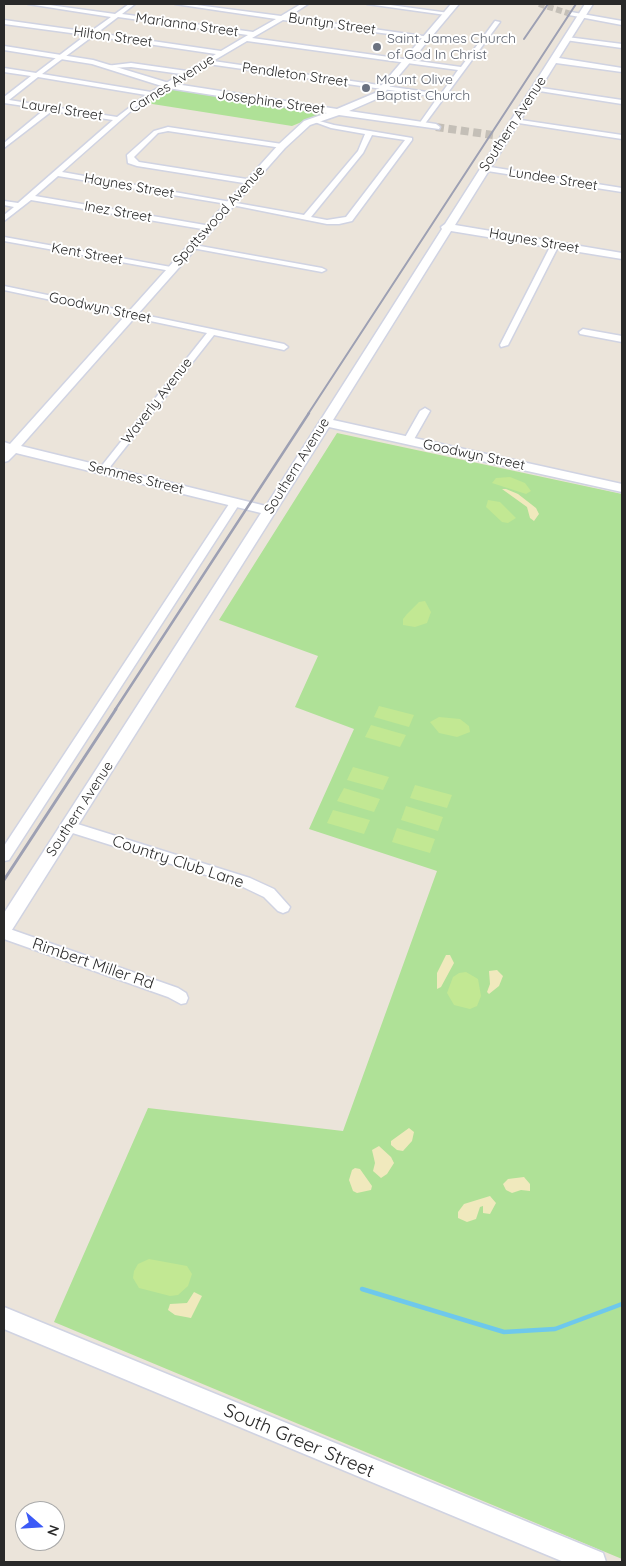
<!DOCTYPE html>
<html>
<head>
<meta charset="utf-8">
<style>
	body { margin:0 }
	#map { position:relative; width:626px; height:1566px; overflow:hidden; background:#ebe4da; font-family:Quicksand,sans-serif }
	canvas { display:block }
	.frame { position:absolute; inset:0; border:5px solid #292929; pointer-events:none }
	.north { position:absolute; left:15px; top:1501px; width:50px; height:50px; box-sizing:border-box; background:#fff; border:1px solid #a9a9a9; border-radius:50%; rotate:109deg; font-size:14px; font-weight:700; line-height:20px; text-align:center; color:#292929 }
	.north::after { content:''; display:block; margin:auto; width:18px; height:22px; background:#3c5af7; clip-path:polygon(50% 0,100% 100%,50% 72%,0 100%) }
</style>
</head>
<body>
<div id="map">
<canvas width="626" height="1566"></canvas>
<div class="frame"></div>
<div class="north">N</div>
</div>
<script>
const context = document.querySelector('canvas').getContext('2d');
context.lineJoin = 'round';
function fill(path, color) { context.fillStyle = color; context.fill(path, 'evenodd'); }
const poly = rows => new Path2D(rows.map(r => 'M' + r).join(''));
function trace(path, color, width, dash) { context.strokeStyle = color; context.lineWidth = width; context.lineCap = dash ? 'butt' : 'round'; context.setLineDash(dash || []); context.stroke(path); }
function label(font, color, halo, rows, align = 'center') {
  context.font = font + ' Quicksand,sans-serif'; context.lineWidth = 4; context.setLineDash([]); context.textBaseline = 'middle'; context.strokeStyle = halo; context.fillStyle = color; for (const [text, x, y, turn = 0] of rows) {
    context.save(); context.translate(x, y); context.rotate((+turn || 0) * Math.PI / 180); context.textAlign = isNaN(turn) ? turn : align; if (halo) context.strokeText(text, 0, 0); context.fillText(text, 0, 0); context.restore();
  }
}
fill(poly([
	[171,88,326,112,292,126,146,103],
	[337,433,622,494,622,1559,54,1322,148,1108,343,1131,437,871,309,829,354,729,295,707,318,656,219,620]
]), '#afe197');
fill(poly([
	[502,489,506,489,518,494,536,508,539,514,534,521,530,518,527,507],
	[446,955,450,955,454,963,441,987,437,989,437,973],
	[489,971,497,970,503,976,499,986,489,994,487,992,490,984],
	[409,1128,414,1132,412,1141,403,1151,397,1150,391,1145,391,1141],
	[379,1146,391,1157,394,1163,387,1174,381,1178,373,1171,375,1163,372,1150],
	[355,1168,360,1169,372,1186,371,1190,357,1193,353,1191,349,1180,352,1170],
	[524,1177,530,1184,530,1191,521,1190,512,1193,506,1190,503,1184,508,1179],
	[490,1196,496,1203,490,1214,483,1213,483,1206,480,1207,476,1219,467,1222,458,1218,458,1212,464,1204],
	[194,1292,202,1296,191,1318,175,1315,168,1310,170,1304,187,1303]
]), '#f0e9bd');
fill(poly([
	[510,477,525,483,531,491,526,494,492,483,496,478],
	[488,500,500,502,516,518,508,523,502,522,486,507],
	[425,601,431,612,427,623,415,627,403,625,403,619,407,614,419,602],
	[379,706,414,715,409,727,374,717],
	[439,717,460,719,469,726,470,732,457,737,439,733,430,722],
	[371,725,406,735,400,747,365,737],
	[353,767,389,777,383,790,347,780],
	[415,785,452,795,447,808,410,798],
	[344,788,380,799,374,812,337,801],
	[406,806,443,817,438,831,401,820],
	[333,810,370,820,364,834,327,823],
	[397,828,435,839,430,853,392,842],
	[466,972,478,979,481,996,477,1006,470,1009,454,1005,447,993,453,977,459,973],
	[149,1259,187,1266,192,1274,188,1286,178,1295,170,1296,139,1288,133,1278,134,1271,138,1264]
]), '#c2e893');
trace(poly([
	[362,1289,504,1332,555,1329,622,1304]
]), '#6ec8ec', 4.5);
trace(poly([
	[539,4,571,14]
]), '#c4bfb7', 6, [6, 3]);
trace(poly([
	[436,127,493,135]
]), '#c4bfb7', 8, [8, 4.5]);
const street = poly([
	[28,4,42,4,115,14,129,4,135,4,122,14,253,32,276,19,175,4,189,4,281,16,301,4,308,4,288,17,430,37,427,39,283,20,252,38,461,67,495,21,500,22,424,125,419,124,438,97,208,64,139,104,62,172,304,215,358,151,365,134,331,128,312,121,312,119,334,125,412,138,412,140,352,221,339,224,327,224,227,204,58,176,35,196,211,226,211,230,208,230,31,200,4,221,4,215,14,207,4,205,4,201,18,203,113,120,52,111,4,148,4,143,45,109,4,103,4,97,31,76,4,72,4,68,36,73,86,35,4,24,4,20,90,32,111,17,28,4],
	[118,17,248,35,221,51,97,33,118,17],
	[93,36,216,54,187,71,131,63,106,66,109,68,131,67,181,74,151,92,42,74,93,36],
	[247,41,458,70,441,94,213,61,247,41],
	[38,77,146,95,117,117,9,100,38,77],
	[372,135,405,140,346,217,327,220,311,217,363,153,372,135],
	[367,4,383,4,449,13,446,15,367,4],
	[571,12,622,21,622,25,569,15,571,12],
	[567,37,622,44,622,48,565,40,567,37],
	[535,87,622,100,622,104,533,90,532,89,535,87],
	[514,119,622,135,622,139,512,122,511,121,514,119],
	[168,127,282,144,285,146,282,148,168,131,158,133,134,157,139,162,253,180,253,184,250,184,137,166,128,163,127,155,154,131,168,127],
	[484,166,622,188,622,192,481,170,481,166,484,166],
	[4,237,171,267,175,269,171,271,4,241,4,237],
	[552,243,559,245,508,345,501,347,500,345,552,243],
	[189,244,322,268,326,270,322,272,192,248,189,248,189,244],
	[4,286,284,344,288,347,284,350,214,335,106,472,103,473,100,472,100,468,207,333,4,290,4,286],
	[583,329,622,336,622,342,580,334,579,332,583,329],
	[425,408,430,411,413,441,408,444,405,443,403,441,420,411,425,408],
	[235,500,240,503,9,860,4,861,4,846,231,501,235,500],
	[68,821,250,878,274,889,290,907,288,911,283,913,278,911,264,897,241,886,63,830,62,826,63,822,68,821],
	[4,927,178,988,186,993,188,998,186,1003,181,1004,168,997,4,939,4,927]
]);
const secondary = poly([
	[451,4,459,4,381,97,349,111,436,124,440,127,439,129,339,115,310,125,285,148,21,446,266,506,442,229,441,227,445,224,585,4,593,4,559,58,622,68,622,72,556,63,455,225,622,253,622,259,451,231,333,420,622,484,622,492,329,427,10,933,4,936,4,913,261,513,16,453,8,461,4,462,4,442,10,444,279,144,304,121,327,113,168,88,92,64,4,50,4,46,93,60,169,83,337,109,375,93,451,4],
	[4,1307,603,1553,606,1562,564,1562,4,1329,4,1307]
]);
trace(street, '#d0d3e2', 3);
trace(secondary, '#d0d3e2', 3);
fill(street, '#fff');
fill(secondary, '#fff');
trace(poly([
	[524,39,548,4],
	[308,414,576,4]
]), '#9da0b3', 2);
trace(poly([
	[115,710,309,413]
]), '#9da0b3', 2.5);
trace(poly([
	[4,880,116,709]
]), '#9da0b3', 3);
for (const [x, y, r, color] of [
	[377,47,5,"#6b7280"],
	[366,88,5,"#6b7280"]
]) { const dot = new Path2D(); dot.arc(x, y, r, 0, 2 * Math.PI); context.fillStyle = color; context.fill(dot); trace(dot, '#fff', 2); }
label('14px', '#292929', '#fff', [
	["Buntyn Street",332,24,8],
	["Marianna Street",187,25,8],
	["Hilton Street",113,37,8],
	["Pendleton Street",295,75,8],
	["Carnes Avenue",172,84,-32],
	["Josephine Street",271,102,8],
	["Laurel Street",62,110,9],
	["Southern Avenue",513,124,-57],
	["Lundee Street",553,179,9],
	["Haynes Street",129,186,10],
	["Inez Street",118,212,10],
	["Spottswood Avenue",219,216,-48],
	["Haynes Street",534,241,10],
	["Kent Street",87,254,10],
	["Goodwyn Street",100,308,12],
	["Waverly Avenue",157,401,-52],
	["Goodwyn Street",474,455,12],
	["Southern Avenue",297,466,-58],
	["Semmes Street",136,478,14],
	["Southern Avenue",80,809,-57]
]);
label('14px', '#5b616d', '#fff', [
	["Saint James Church",387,39],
	["of God In Christ",387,55],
	["Mount Olive",376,80],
	["Baptist Church",376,96]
], 'left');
label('16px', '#292929', '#fff', [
	["Country Club Lane",178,862,18],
	["Rimbert Miller Rd",93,964,19]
]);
label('19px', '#292929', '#fff', [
	["South Greer Street",299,1441,23]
]);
</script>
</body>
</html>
